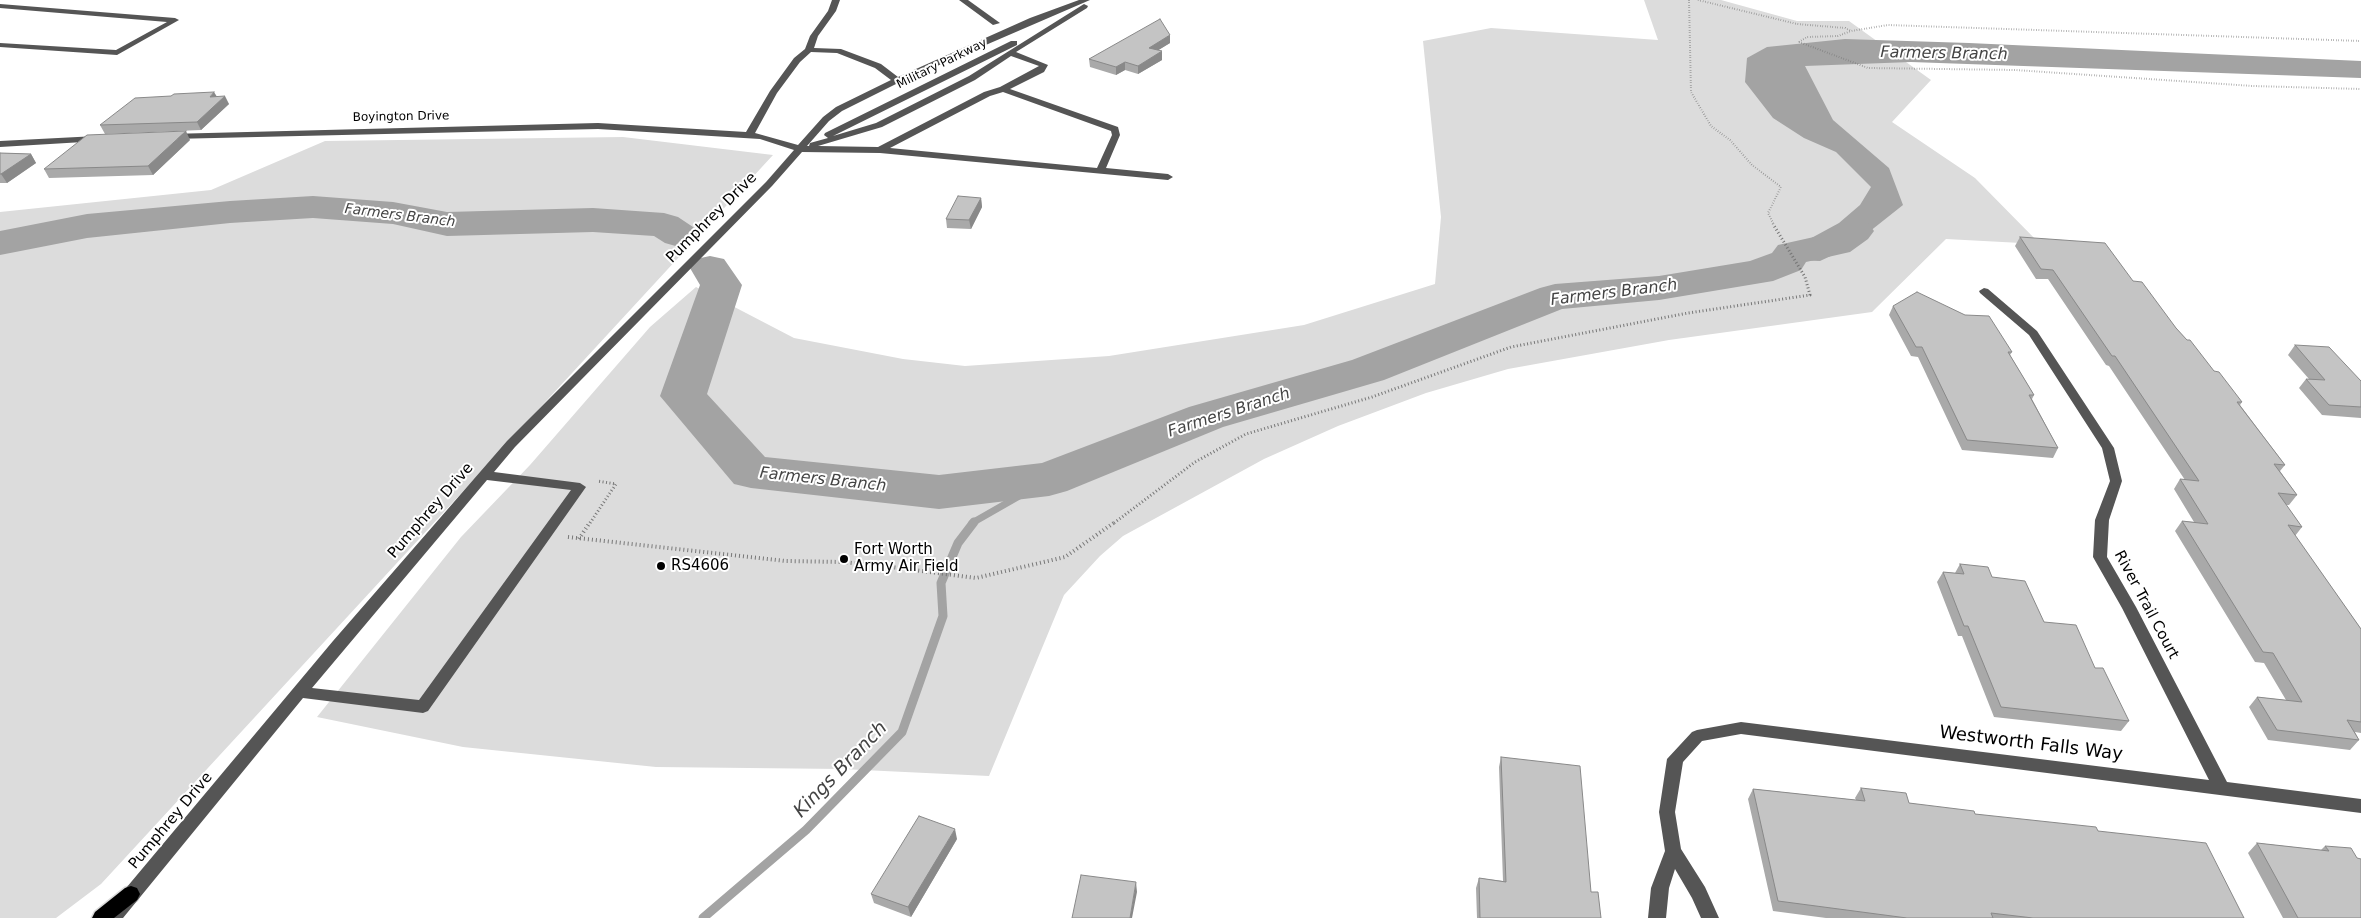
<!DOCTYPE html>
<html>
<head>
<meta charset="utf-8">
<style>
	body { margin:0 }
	canvas { display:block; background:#fff }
</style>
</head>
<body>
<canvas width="2361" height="918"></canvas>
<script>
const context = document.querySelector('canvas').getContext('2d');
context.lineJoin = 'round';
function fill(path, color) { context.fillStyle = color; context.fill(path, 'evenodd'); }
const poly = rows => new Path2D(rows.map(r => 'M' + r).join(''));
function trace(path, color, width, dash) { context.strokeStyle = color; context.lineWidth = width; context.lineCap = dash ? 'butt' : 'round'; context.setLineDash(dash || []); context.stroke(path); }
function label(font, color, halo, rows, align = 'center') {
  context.font = font + ' "DejaVu Sans",sans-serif'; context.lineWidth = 4; context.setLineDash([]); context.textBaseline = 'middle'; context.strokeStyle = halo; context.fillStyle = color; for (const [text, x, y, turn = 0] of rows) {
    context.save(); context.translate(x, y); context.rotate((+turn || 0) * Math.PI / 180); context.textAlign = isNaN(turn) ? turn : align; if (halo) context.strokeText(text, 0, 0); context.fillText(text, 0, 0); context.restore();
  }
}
fill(poly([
	[1644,0,1721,0,1797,21,1849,21,1931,80,1892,122,1975,178,2040,244,1946,239,1872,312,1669,340,1508,369,1426,393,1338,426,1264,459,1123,536,1100,556,1064,595,989,776,842,769,656,767,463,747,317,717,461,537,530,465,650,327,696,287,794,338,903,359,965,366,1109,356,1304,325,1435,284,1441,217,1423,41,1491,28,1658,40],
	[623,137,773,155,101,884,56,918,0,918,0,212,211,190,325,141]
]), '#dcdcdc');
fill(poly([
	[1845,39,1969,43,2361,61,2361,78,1911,62,1805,66,1833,120,1889,168,1903,205,1850,247,1820,261,1792,260,1793,248,1839,223,1860,205,1871,187,1836,152,1804,138,1773,118,1745,82,1747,58,1767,47]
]), '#a3a3a3');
trace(poly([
	[972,523,1049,479]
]), '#a3a3a3', 7);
trace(poly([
	[703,918,806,830,902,732,943,616,941,583,958,543,974,522]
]), '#a3a3a3', 9);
fill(poly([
	[313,196,393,202,447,212,593,208,664,213,678,217,693,227,699,235,693,243,679,247,665,243,654,236,593,232,447,236,393,224,313,218,230,223,87,238,0,255,0,231,87,214,230,201,313,196],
	[1854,219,1868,223,1874,231,1868,239,1850,252,1806,262,1801,270,1773,281,1659,300,1562,309,1384,380,1223,427,1067,491,1049,496,939,509,751,488,734,484,660,396,700,285,690,268,696,259,710,256,724,259,742,285,707,394,765,457,939,475,1042,463,1189,407,1352,360,1540,288,1555,284,1659,276,1750,261,1772,253,1778,245,1823,235,1840,223,1854,219]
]), '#a3a3a3');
const major = poly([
	[131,886,137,888,140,894,137,900,114,918,92,918,95,912,125,888,131,886]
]);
trace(major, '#dbdbdb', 3);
trace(poly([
	[1689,0,1691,92,1711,126,1730,140,1752,165,1781,187,1768,213,1774,225],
	[1698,0,1797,24,1845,28,1851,31,1888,25,2361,41],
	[1799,42,1868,68,2015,70,2253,86,2361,89],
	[1799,42,1807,37,1838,36,1851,31]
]), '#777', 2, [0.5, 2]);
trace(poly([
	[590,523,616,484,597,481],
	[1114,523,1195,462,1246,434,1372,397,1511,347,1688,313,1810,295,1805,277,1773,224]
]), '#777', 3, [1, 2.5]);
trace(poly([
	[568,537,786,561,842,562,883,566,976,578,1065,557,1115,522],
	[579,539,590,522]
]), '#777', 4, [1, 3]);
fill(poly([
	[832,0,840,0,836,11,818,36,814,48,841,49,881,64,898,77,1030,18,1079,0,1090,0,900,82,842,111,829,121,807,146,809,146,810,143,828,138,824,135,825,133,1011,41,1017,41,1017,45,833,136,876,123,969,76,1084,4,1088,6,1087,8,1016,52,1048,65,1044,72,1010,89,1118,127,1120,135,1106,168,1168,174,1173,177,1168,180,880,153,802,152,772,186,515,447,494,472,580,483,586,487,428,711,423,713,303,698,123,918,103,918,106,912,333,641,507,441,766,182,794,150,760,139,598,129,172,139,169,138,169,134,598,123,746,132,770,91,794,58,805,49,810,36,828,11,832,0],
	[811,52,837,53,875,68,891,80,836,107,823,117,798,145,755,133,777,93,800,62,811,52],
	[1011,56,1039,66,1000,87,984,92,878,147,818,146,882,127,975,80,1011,56],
	[1003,92,1111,131,1112,135,1097,168,890,148,990,96,1003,92],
	[487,480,571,490,419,700,312,688,487,480],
	[959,0,968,0,1000,23,993,25,959,0],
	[0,4,175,18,179,20,117,55,0,47,0,43,116,50,167,22,0,8,0,4],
	[97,136,102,139,100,141,0,147,0,141,97,136],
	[1984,288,1988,289,2037,331,2114,448,2122,481,2109,520,2107,557,2136,607,2227,782,2361,799,2361,813,1741,734,1702,741,1683,762,1675,812,1681,849,1705,887,1719,918,1701,918,1692,898,1675,869,1669,888,1666,918,1648,918,1651,888,1665,851,1659,812,1667,759,1692,732,1697,730,1741,722,2209,780,2122,608,2093,557,2095,520,2110,481,2102,448,2029,335,1980,293,1979,291,1984,288]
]), '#555');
fill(major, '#000');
fill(poly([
	[1170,35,1170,43,1158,50,1162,60,1138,74,1125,70,1116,75,1090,67,1089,59],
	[216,96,229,104,201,130,105,134,100,125],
	[190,140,153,175,49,178,44,169],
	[0,153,31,154,36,163,7,183,0,183],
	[981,198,982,207,971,229,947,228,946,219],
	[2020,237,2133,281,2176,328,2214,371,2242,402,2240,405,2285,465,2280,471,2297,495,2289,505,2286,505,2302,527,2295,536,2361,629,2361,733,2355,732,2359,740,2350,750,2268,740,2249,707,2257,697,2286,700,2264,663,2255,662,2175,531,2182,521,2194,522,2174,489,2180,479,2185,480,2109,366,2106,365,2048,279,2036,279,2015,246],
	[1893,306,2012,352,2010,355,2034,395,2032,399,2058,448,2053,458,1962,450,1918,357,1911,356,1889,315],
	[2295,345,2361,381,2361,418,2322,415,2299,388,2306,379,2309,379,2288,355],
	[1960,564,1992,577,2044,622,2095,668,2129,721,2121,731,1994,717,1962,636,1958,636,1937,582,1943,572,1955,573],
	[1501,757,1591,892,1601,918,1477,918,1476,888,1479,878,1503,881,1499,767],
	[1861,788,1909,803,1975,814,2098,831,2244,918,1826,918,1773,911,1748,799,1753,789,1856,800,1855,798],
	[957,839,911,917,874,903,871,894],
	[2257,843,2321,850,2325,846,2357,858,2361,918,2283,918,2248,853]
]), '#a9a9a9');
fill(poly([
	[1170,35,1170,43,1149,56,1149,48],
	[1162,51,1162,60,1138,74,1138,66],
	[1125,62,1125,70,1116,75,1116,67],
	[214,92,219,100,210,97],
	[225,96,229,104,201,130,197,122],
	[186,131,190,140,153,175,148,166],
	[31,154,36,163,7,183,1,174],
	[981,198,982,207,971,229,969,220],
	[955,829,957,839,911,917,908,907],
	[1136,882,1137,892,1132,918,1130,918]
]), '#898989');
const building = poly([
	[1160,19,1170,35,1149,48,1162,51,1138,66,1125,62,1116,67,1089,59,1160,19],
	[214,92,210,97,225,96,197,122,100,125,135,98,171,96,174,94,214,92],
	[186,131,148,166,44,169,87,135,186,131],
	[0,153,31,154,1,174,0,174,0,153],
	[958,196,981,198,969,220,946,219,958,196],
	[2020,237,2105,243,2133,281,2142,282,2176,328,2187,340,2190,340,2214,371,2219,372,2242,402,2237,402,2285,465,2274,464,2297,495,2278,493,2302,527,2288,525,2361,629,2361,722,2347,720,2359,740,2277,730,2257,697,2302,702,2273,653,2263,652,2182,521,2208,524,2180,479,2199,481,2115,356,2112,356,2053,270,2041,269,2020,237],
	[1917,292,1965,315,1989,316,2012,352,2008,352,2034,395,2029,395,2058,448,1967,440,1922,347,1916,347,1893,306,1917,292],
	[2295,345,2329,347,2361,381,2361,407,2329,405,2306,379,2325,380,2295,345],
	[1960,564,1988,567,1992,577,2025,581,2044,622,2076,625,2095,668,2103,668,2129,721,2001,707,1968,626,1964,626,1943,572,1964,574,1960,564],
	[1501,757,1580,766,1591,892,1598,892,1601,918,1480,918,1479,878,1506,882,1501,757],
	[1861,788,1906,793,1909,803,1974,811,1975,814,2096,827,2098,831,2206,843,2244,918,2033,918,1991,913,1993,918,1907,918,1778,901,1753,789,1865,801,1861,788],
	[919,816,955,829,908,907,871,894,919,816],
	[2257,843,2329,851,2325,846,2351,848,2357,858,2361,859,2361,918,2298,918,2257,843],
	[1081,875,1136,882,1130,918,1072,918,1081,875]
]);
fill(building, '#c4c4c4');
trace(building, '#898989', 1);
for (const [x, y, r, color] of [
	[844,559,5,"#000"],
	[661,566,5,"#000"]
]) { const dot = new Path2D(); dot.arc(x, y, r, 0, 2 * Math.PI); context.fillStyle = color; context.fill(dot); trace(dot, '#fff', 2); }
label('12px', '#000', '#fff', [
	["Military Parkway",942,64,-26],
	["Boyington Drive",401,117,-1]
]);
label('italic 14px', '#444', '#fff', [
	["Farmers Branch",400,216,7]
]);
label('15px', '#000', '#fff', [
	["Pumphrey Drive",712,218,-45],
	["Pumphrey Drive",431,511,-49],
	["River Trail Court",2146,605,62],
	["Pumphrey Drive",171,821,-50]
]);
label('15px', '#000', '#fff', [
	["Fort Worth",854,550],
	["Army Air Field",854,567],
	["RS4606",671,566]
], 'left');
label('italic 16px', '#444', '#fff', [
	["Farmers Branch",1944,54,1],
	["Farmers Branch",1614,293,-7],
	["Farmers Branch",1229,413,-18],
	["Farmers Branch",823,480,6]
]);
label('18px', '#000', '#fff', [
	["Westworth Falls Way",2031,744,7]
]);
label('italic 19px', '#444', '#fff', [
	["Kings Branch",841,770,-46]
]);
</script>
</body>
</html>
